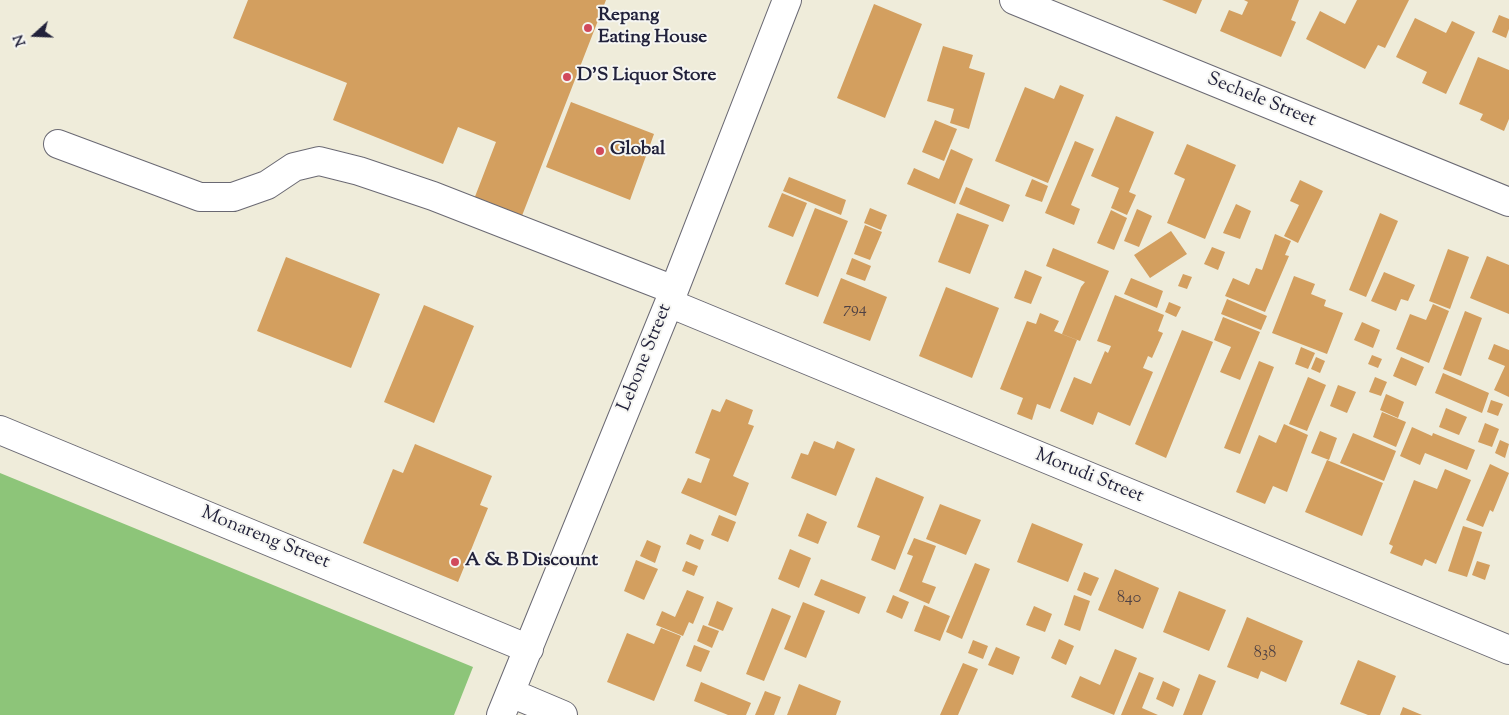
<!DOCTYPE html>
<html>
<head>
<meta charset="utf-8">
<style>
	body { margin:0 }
	#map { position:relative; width:1509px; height:715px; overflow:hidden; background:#efecda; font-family:"Sorts Mill Goudy",serif }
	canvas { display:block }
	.north { position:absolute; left:10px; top:10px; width:50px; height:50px; -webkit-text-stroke:4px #f6f6f2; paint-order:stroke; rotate:250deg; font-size:14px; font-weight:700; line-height:20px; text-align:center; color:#22223b }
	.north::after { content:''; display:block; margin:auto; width:18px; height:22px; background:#22223b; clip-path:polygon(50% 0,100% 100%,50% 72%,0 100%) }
</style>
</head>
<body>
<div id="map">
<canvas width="1509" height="715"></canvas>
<div class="north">N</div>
</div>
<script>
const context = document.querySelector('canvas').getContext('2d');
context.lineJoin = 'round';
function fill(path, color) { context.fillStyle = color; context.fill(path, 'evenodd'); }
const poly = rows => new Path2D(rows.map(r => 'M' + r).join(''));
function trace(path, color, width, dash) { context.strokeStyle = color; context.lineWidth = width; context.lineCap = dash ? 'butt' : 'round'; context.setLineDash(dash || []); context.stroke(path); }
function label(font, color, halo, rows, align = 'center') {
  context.font = font + ' "Sorts Mill Goudy",serif'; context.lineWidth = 4; context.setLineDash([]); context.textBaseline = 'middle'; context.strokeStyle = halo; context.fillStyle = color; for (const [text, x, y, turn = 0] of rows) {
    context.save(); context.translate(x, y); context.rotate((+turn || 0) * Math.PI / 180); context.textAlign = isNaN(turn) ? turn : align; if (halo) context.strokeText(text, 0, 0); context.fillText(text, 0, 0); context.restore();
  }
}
fill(poly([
	[0,473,473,667,454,715,0,715]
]), '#8dc579');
fill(poly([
	[248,0,606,0,518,226,471,207,496,142,458,127,443,164,333,120,347,83,233,38],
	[1162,0,1202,0,1196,14],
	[1244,0,1299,0,1291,20,1296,22,1281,57,1220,31,1229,10,1242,15,1248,2],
	[1357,0,1409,0,1385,48,1378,45,1365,69,1306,39,1320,11,1345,24],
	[874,4,922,24,885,118,837,98],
	[1499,15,1509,19,1509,29,1506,38,1492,32],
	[1415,18,1446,33,1452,21,1475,32,1446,94,1422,83,1427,72,1396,57],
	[943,46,973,55,969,68,985,73,969,129,950,123,954,109,927,101],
	[1478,57,1509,70,1509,119,1504,131,1480,120,1483,114,1459,104],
	[1060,85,1084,95,1048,183,995,161,1025,87,1054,99],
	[571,102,654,134,630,200,546,167],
	[1116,116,1154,132,1129,192,1136,195,1127,215,1111,208,1119,188,1091,176],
	[935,120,957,129,944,161,922,152],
	[1075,141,1094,149,1071,205,1080,209,1074,225,1045,213],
	[1187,144,1236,165,1205,239,1167,223,1185,179,1174,174],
	[951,149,973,159,955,204,907,184,914,168,939,179],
	[789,177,846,200,841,215,783,191],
	[1032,179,1048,186,1042,202,1025,196],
	[1300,180,1323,191,1298,243,1284,236,1299,205,1290,201],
	[966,187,1010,205,1003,222,959,204],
	[782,193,807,203,793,237,768,227],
	[1236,204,1251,211,1240,239,1223,233],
	[815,208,848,221,818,297,785,284],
	[870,208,887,215,881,230,864,223],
	[1137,209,1152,216,1139,247,1124,241],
	[1111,210,1127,218,1114,250,1097,243],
	[957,213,989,225,970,274,938,262],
	[1380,213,1398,221,1366,297,1349,290],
	[865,225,882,232,870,260,854,254],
	[1171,231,1187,254,1150,278,1134,255],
	[1275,234,1291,241,1285,255,1289,256,1265,312,1225,296,1233,278,1249,285,1256,268,1262,270],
	[1212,247,1225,252,1218,270,1204,264],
	[1053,248,1109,271,1080,341,1062,334,1081,287,1085,282,1046,266],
	[1448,249,1469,257,1450,309,1429,301],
	[1487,256,1509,265,1509,314,1470,298],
	[286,257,380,294,351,368,257,331],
	[852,258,871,266,865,281,846,274],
	[1025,270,1042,277,1031,304,1014,298],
	[1384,272,1415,285,1408,301,1401,299,1396,311,1371,301],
	[1183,274,1192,277,1187,289,1178,286],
	[1294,276,1315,284,1311,294,1326,300,1324,306,1343,313,1327,354,1272,333],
	[841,278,887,297,870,341,823,323],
	[1131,278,1163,291,1157,308,1124,294],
	[946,287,999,308,972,378,919,356],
	[1115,295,1164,315,1158,331,1163,333,1152,358,1148,356,1143,368,1153,372,1130,426,1098,412,1093,425,1060,411,1074,377,1091,384,1105,351,1108,353,1111,346,1097,341],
	[1227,299,1267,316,1261,330,1221,314],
	[1169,302,1181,307,1176,317,1165,312],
	[1433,304,1449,311,1429,363,1396,349,1410,314,1426,320],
	[424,305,474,326,434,423,384,402],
	[1465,311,1482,318,1461,376,1443,369],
	[1040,313,1059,321,1054,331,1077,340,1050,409,1037,404,1032,420,1017,414,1023,398,1000,389,1027,321,1036,324],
	[1223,317,1260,332,1240,380,1220,372,1231,347,1214,340],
	[1362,322,1380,330,1373,348,1354,340],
	[1182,330,1213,342,1166,458,1135,444],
	[1494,344,1509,350,1509,397,1494,390,1505,366,1488,359],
	[1301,347,1315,353,1308,369,1295,364],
	[1372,355,1382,359,1378,368,1368,364],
	[1316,357,1325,361,1320,373,1311,369],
	[1401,357,1424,367,1416,386,1393,376],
	[1259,361,1274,367,1240,454,1224,448],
	[1443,373,1489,393,1482,413,1435,393],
	[1308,377,1326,385,1307,431,1289,424],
	[1375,377,1387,382,1381,396,1369,392],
	[1338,385,1356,392,1347,413,1330,406],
	[1386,394,1404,402,1398,418,1380,410],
	[726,399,753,410,748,424,754,426,733,476,749,483,736,516,681,493,688,478,701,483,710,459,695,453,712,409,720,412],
	[1491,400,1503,404,1498,416,1487,412],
	[1446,408,1467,417,1459,435,1439,427],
	[1382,412,1406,422,1396,447,1373,437],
	[1485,423,1499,429,1492,447,1478,442],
	[1284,424,1308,435,1287,492,1273,486,1265,504,1236,492,1259,435,1276,443],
	[1412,427,1432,436,1433,433,1475,450,1467,470,1425,453,1420,465,1400,456],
	[1320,431,1337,438,1329,460,1311,453],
	[1353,433,1396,451,1384,481,1340,463],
	[1500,440,1509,444,1505,458,1495,453],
	[814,441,834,449,837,441,855,449,836,496,791,478,801,453,808,455],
	[415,444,492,476,480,505,488,508,458,582,363,543,393,469,403,473],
	[1327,460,1383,483,1362,536,1305,512],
	[1490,464,1509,473,1493,512,1490,510,1483,527,1466,520],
	[1445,469,1471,480,1436,564,1425,559,1422,566,1390,553,1393,546,1389,544,1414,480,1437,489],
	[876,477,924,497,895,570,871,560,880,536,857,527],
	[940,504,981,520,966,555,926,539],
	[807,513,827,522,818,544,798,536],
	[719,515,736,522,728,542,711,535],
	[1032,523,1083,544,1068,582,1017,562],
	[1463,526,1482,532,1467,577,1448,571],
	[690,534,704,540,700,550,686,544],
	[914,538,936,546,922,582,936,587,929,604,899,591,913,556,907,554],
	[647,540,661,546,655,563,640,556],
	[790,549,811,558,799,588,778,579],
	[636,560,658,569,644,600,624,591],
	[686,561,698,566,694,576,682,571],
	[1477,561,1490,565,1485,580,1472,575],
	[975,563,990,569,962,639,946,632],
	[1115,569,1159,588,1143,629,1098,610],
	[1084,572,1099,578,1091,596,1077,590],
	[821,579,866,597,859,614,814,595],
	[687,590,704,597,693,624,689,622,683,636,656,625,662,611,675,617],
	[1179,591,1226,610,1209,651,1163,632],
	[893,595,909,602,902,619,886,612],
	[1074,595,1090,601,1080,631,1064,625],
	[717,601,733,608,723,631,708,625],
	[803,602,825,611,806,658,784,649],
	[924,605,950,616,940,641,914,631],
	[1034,606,1052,614,1045,632,1026,625],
	[772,608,791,616,764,681,746,674],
	[1247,617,1303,641,1286,682,1261,671,1258,679,1227,667],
	[703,625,719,631,712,648,697,641],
	[661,628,681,636,654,701,607,682,627,633,654,644],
	[1059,639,1074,646,1066,665,1051,658],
	[973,640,988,646,983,659,968,653],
	[694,645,710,651,701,672,686,666],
	[996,647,1020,657,1013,675,988,665],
	[1115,649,1137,658,1114,715,1071,697,1080,676,1100,685],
	[1358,660,1396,676,1380,715,1368,715,1340,704],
	[963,663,978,669,958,715,940,715],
	[1139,672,1154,678,1142,708,1158,715,1121,715],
	[1199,674,1216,681,1202,715,1183,715],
	[1163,681,1180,689,1173,707,1156,699],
	[701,682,751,703,746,715,728,715,694,701],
	[799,684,841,701,836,715,787,715],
	[765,691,781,697,774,715,755,715],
	[1403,707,1422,715,1400,715]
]), '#d39f5f');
const minor = poly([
	[1014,0,1509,202],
	[58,144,200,197,233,197,267,185,294,167,319,161,359,171,433,196,674,290],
	[669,303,1509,650],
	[0,430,529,649],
	[511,693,563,715],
	[501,715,669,303,787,0]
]);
trace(minor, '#6a6973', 30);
trace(minor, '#fff', 28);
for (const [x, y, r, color] of [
	[588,28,5,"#d1495b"],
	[567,77,5,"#d1495b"],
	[600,151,5,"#d1495b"],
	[455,562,5,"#d1495b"]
]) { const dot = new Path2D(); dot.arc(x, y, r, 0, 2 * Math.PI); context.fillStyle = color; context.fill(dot); trace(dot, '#f6f6f2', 2); }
label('16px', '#4e4144', null, [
	["794",855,310],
	["840",1129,599],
	["838",1265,654]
]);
label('bold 19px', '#22223b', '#f6f6f2', [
	["Repang",598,17],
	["Eating House",598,39],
	["D'S Liquor Store",577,77],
	["Global",610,151],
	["A & B Discount",465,562]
], 'left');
label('19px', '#22223b', '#f6f6f2', [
	["Sechele Street",1261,101,22],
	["Lebone Street",646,358,-68],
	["Morudi Street",1089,477,22],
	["Monareng Street",265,539,22]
]);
</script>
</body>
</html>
